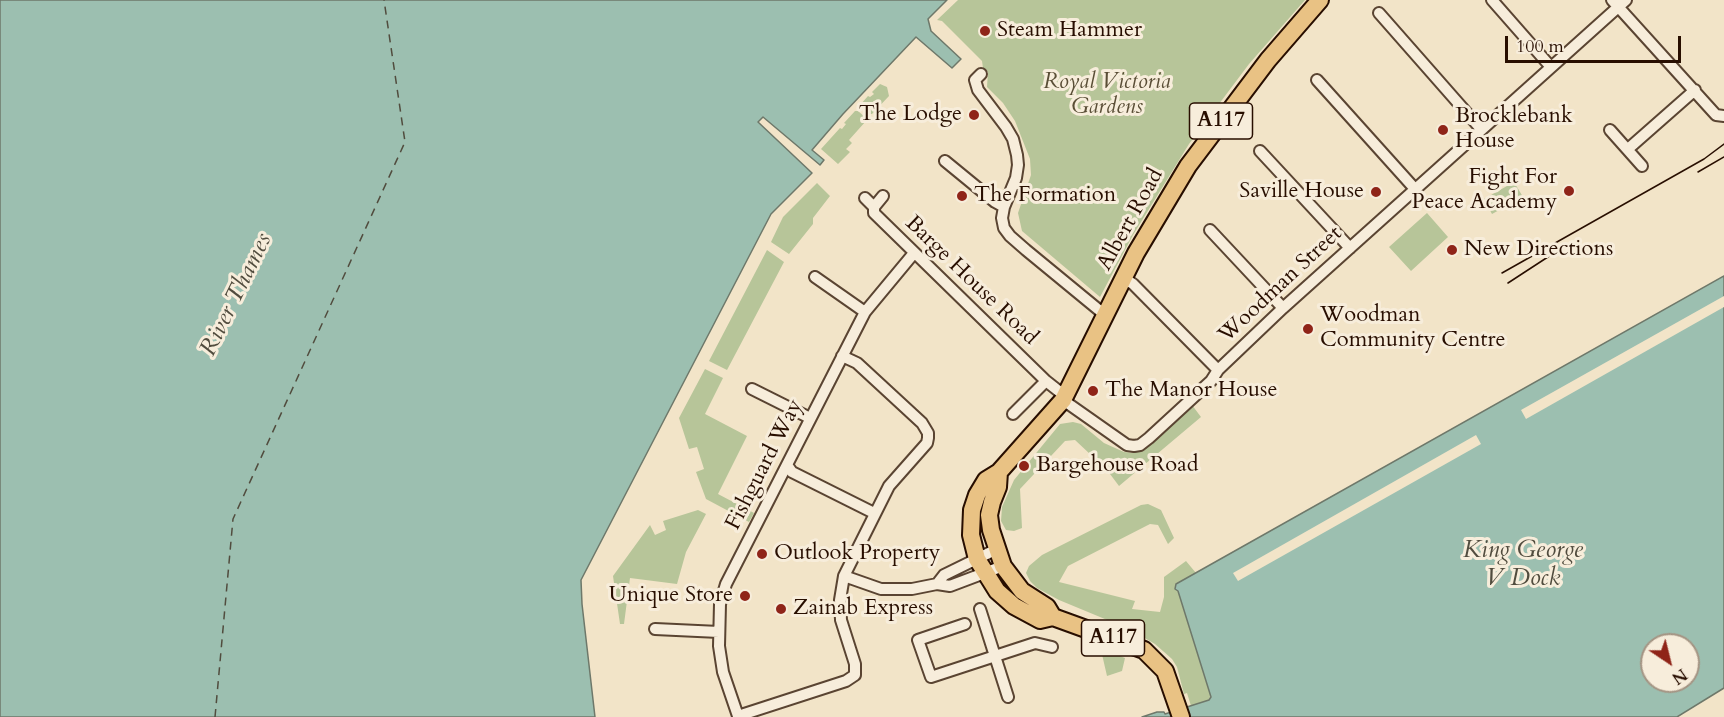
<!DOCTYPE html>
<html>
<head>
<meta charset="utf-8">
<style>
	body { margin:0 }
	#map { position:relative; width:1724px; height:717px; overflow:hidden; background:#f2e4c8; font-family:Cardo,serif }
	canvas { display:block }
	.north { position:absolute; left:1640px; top:633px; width:60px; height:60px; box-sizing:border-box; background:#f7eddb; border:2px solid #a49483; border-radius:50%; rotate:145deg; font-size:16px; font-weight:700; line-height:24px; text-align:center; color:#280e00 }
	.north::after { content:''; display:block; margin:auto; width:21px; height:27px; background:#8f2418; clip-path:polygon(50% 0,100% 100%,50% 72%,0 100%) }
	.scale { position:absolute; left:1505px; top:36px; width:176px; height:27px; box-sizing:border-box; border:3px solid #280e00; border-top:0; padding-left:8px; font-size:18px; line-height:21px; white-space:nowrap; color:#280e00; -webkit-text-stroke:4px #f7eddb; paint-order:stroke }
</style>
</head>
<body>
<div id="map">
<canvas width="1724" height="717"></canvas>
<div class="north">N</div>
<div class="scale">100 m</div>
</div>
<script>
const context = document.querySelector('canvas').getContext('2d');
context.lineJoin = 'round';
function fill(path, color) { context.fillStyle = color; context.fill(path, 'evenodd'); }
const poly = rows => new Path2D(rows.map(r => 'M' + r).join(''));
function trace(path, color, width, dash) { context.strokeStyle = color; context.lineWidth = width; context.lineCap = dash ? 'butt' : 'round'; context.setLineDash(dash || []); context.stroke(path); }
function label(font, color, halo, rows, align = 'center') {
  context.font = font + ' Cardo,serif'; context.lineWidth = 6; context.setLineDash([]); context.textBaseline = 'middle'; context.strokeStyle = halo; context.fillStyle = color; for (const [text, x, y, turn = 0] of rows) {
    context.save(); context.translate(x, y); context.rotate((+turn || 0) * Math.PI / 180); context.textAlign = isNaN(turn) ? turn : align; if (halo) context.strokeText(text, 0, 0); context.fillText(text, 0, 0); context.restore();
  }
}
fill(poly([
	[958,0,1305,0,1249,64,1189,144,1133,235,1100,297,1022,231,1018,213,1031,175,1030,159,1015,121,1003,103,987,87,988,72,983,68,982,61,942,21,937,20],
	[880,84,887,87,889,96,872,114,868,114,861,108,860,105,868,96,870,97,874,94,872,92],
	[855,111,858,111,866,118,866,121,849,140,852,143,846,149,850,152,838,164,821,149,840,128,842,129,846,124,844,123],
	[1514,182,1523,197,1492,214,1484,199],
	[817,183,830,196,813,218,813,224,789,254,771,242,783,217],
	[1427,213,1448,237,1411,271,1389,247],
	[767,250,784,262,727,370,709,361],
	[705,369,723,378,705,414,747,436,718,494,754,513,749,522,706,499,696,472,704,469,697,447,689,449,679,418],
	[1192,405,1201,417,1119,486,1107,470,1075,440,1065,441,1020,489,1022,528,1014,531,1006,530,1001,521,1002,507,1014,480,1060,424,1073,422,1081,424,1104,443,1124,452,1134,453,1143,449],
	[1148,504,1161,510,1174,538,1168,544,1158,525,1150,524,1068,566,1059,582,1135,601,1132,609,1160,612,1164,597,1164,577,1186,561,1196,573,1177,584,1178,590,1211,694,1209,700,1191,706,1187,693,1184,694,1177,667,1172,659,1155,644,1129,629,1059,600,1037,588,1030,581,1026,573,1029,566,1042,555,1141,505],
	[698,510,706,514,686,552,677,584,630,578,624,624,620,624,613,576,650,525,655,535,666,530,663,521],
	[1083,642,1125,658,1122,671,1107,676,1101,650]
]), '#b7c599');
const water = poly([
	[0,0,947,0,928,19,931,31,961,59,952,68,916,37,843,114,812,150,824,160,820,165,763,117,758,122,812,173,771,214,581,580,582,604,595,717,0,717,0,0],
	[1724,276,1724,688,1677,717,1142,717,1157,712,1164,712,1165,714,1209,700,1211,697,1178,591,1175,589,1176,584,1724,276],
	[1652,645,1688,645,1688,681,1652,681,1652,645]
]);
fill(water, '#9cbfb0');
trace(water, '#6e786a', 1.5);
fill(poly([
	[1724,296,1724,307,1526,419,1521,410],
	[1476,435,1481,444,1238,581,1233,573]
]), '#f2e4c8');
trace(poly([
	[215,717,233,519,405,142,384,0]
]), '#514c3e', 1.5, [8, 6]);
const minor = poly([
	[1492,0,1550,66],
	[1612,0,1716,115,1724,116],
	[1379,13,1481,129],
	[981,74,975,80,978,90,1006,127,1013,139,1017,155,1018,165,1016,178,1004,207,1002,218,1004,228,1010,236,1026,250,1105,315],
	[1317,80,1415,189],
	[1610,130,1642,166],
	[1628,149,1695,90],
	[1260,151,1350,248],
	[945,161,995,202,1004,207],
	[883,196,874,207,874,213,1046,381,1065,396],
	[865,198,874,207],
	[1210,230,1283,308],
	[815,277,865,312],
	[1124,278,1133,284,1218,370],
	[842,356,857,363,922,423,928,433,928,438,927,443,889,486,844,576,840,600,841,620,855,664,855,675,846,681,738,716,723,672,719,646,720,604,726,584,865,312,914,253],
	[752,389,810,418],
	[1063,400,1127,445,1134,446,1140,445,1149,438,1211,381,1218,370,1283,308,1626,0],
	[1013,414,1046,381],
	[787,465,792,472,874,513],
	[844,576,881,589,912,589,937,584,950,586,1003,566],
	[937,584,944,575,997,549],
	[980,609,1008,697],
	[965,624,918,640,931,677,1035,643,1052,647],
	[655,629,719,632]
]);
const trunk = poly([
	[999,472,998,487,992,502,989,515,991,530,1003,566,1022,591,1047,607,1053,617],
	[1181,717,1165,671,1144,650,1053,617,1040,620,1014,606,997,591,977,559,971,535,972,510,977,495,986,480,999,472,1063,400,1136,253,1188,166,1268,60,1320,0]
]);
trace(minor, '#5a4432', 14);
trace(trunk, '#280e00', 20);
trace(minor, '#f7eddb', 10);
trace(trunk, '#e9c284', 16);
trace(poly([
	[1698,172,1724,157],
	[1502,273,1704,159,1724,144],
	[1508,283,1554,253]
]), '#280e00', 1.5);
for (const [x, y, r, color] of [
	[985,31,6,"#8f2418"],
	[974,115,6,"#8f2418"],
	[1443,130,6,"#8f2418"],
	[1569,191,6,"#8f2418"],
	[1376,192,6,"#8f2418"],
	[962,196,6,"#8f2418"],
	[1452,250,6,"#8f2418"],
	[1308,329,6,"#8f2418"],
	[1093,391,6,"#8f2418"],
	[1024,466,6,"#8f2418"],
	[762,554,6,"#8f2418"],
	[745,596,6,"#8f2418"],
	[781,609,6,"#8f2418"]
]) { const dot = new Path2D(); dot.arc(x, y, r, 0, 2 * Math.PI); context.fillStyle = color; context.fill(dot); trace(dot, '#f7eddb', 2); }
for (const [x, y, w] of [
	[1221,121,63],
	[1113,638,63]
]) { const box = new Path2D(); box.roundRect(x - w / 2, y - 18, w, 36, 4.5); context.fillStyle = '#f7eddb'; context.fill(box); trace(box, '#280e00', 1.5); }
label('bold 21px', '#280e00', null, [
	["A117",1221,121],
	["A117",1113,638]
]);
label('22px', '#280e00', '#f7eddb', [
	["Steam Hammer",997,31],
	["The Lodge",962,115,"right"],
	["Brocklebank",1455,117],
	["House",1455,142],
	["Fight For",1557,178,"right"],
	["Peace Academy",1557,203,"right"],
	["Saville House",1364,192,"right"],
	["The Formation",974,196],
	["New Directions",1464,250],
	["Woodman",1320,316],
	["Community Centre",1320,341],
	["The Manor House",1105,391],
	["Bargehouse Road",1036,466],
	["Outlook Property",774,554],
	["Unique Store",733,596,"right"],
	["Zainab Express",793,609]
], 'left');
label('italic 22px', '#5a4e36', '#f7eddb', [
	["Royal Victoria",1107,83],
	["Gardens",1107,108]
]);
label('22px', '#280e00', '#f7eddb', [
	["Albert Road",1131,220,-61],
	["Barge House Road",971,281,44],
	["Woodman Street",1281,285,-43],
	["Fishguard Way",765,465,-63]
]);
label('italic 24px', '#514c3e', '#f7eddb', [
	["River Thames",237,295,-64],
	["King George",1523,551],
	["V Dock",1523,579]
]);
</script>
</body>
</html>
